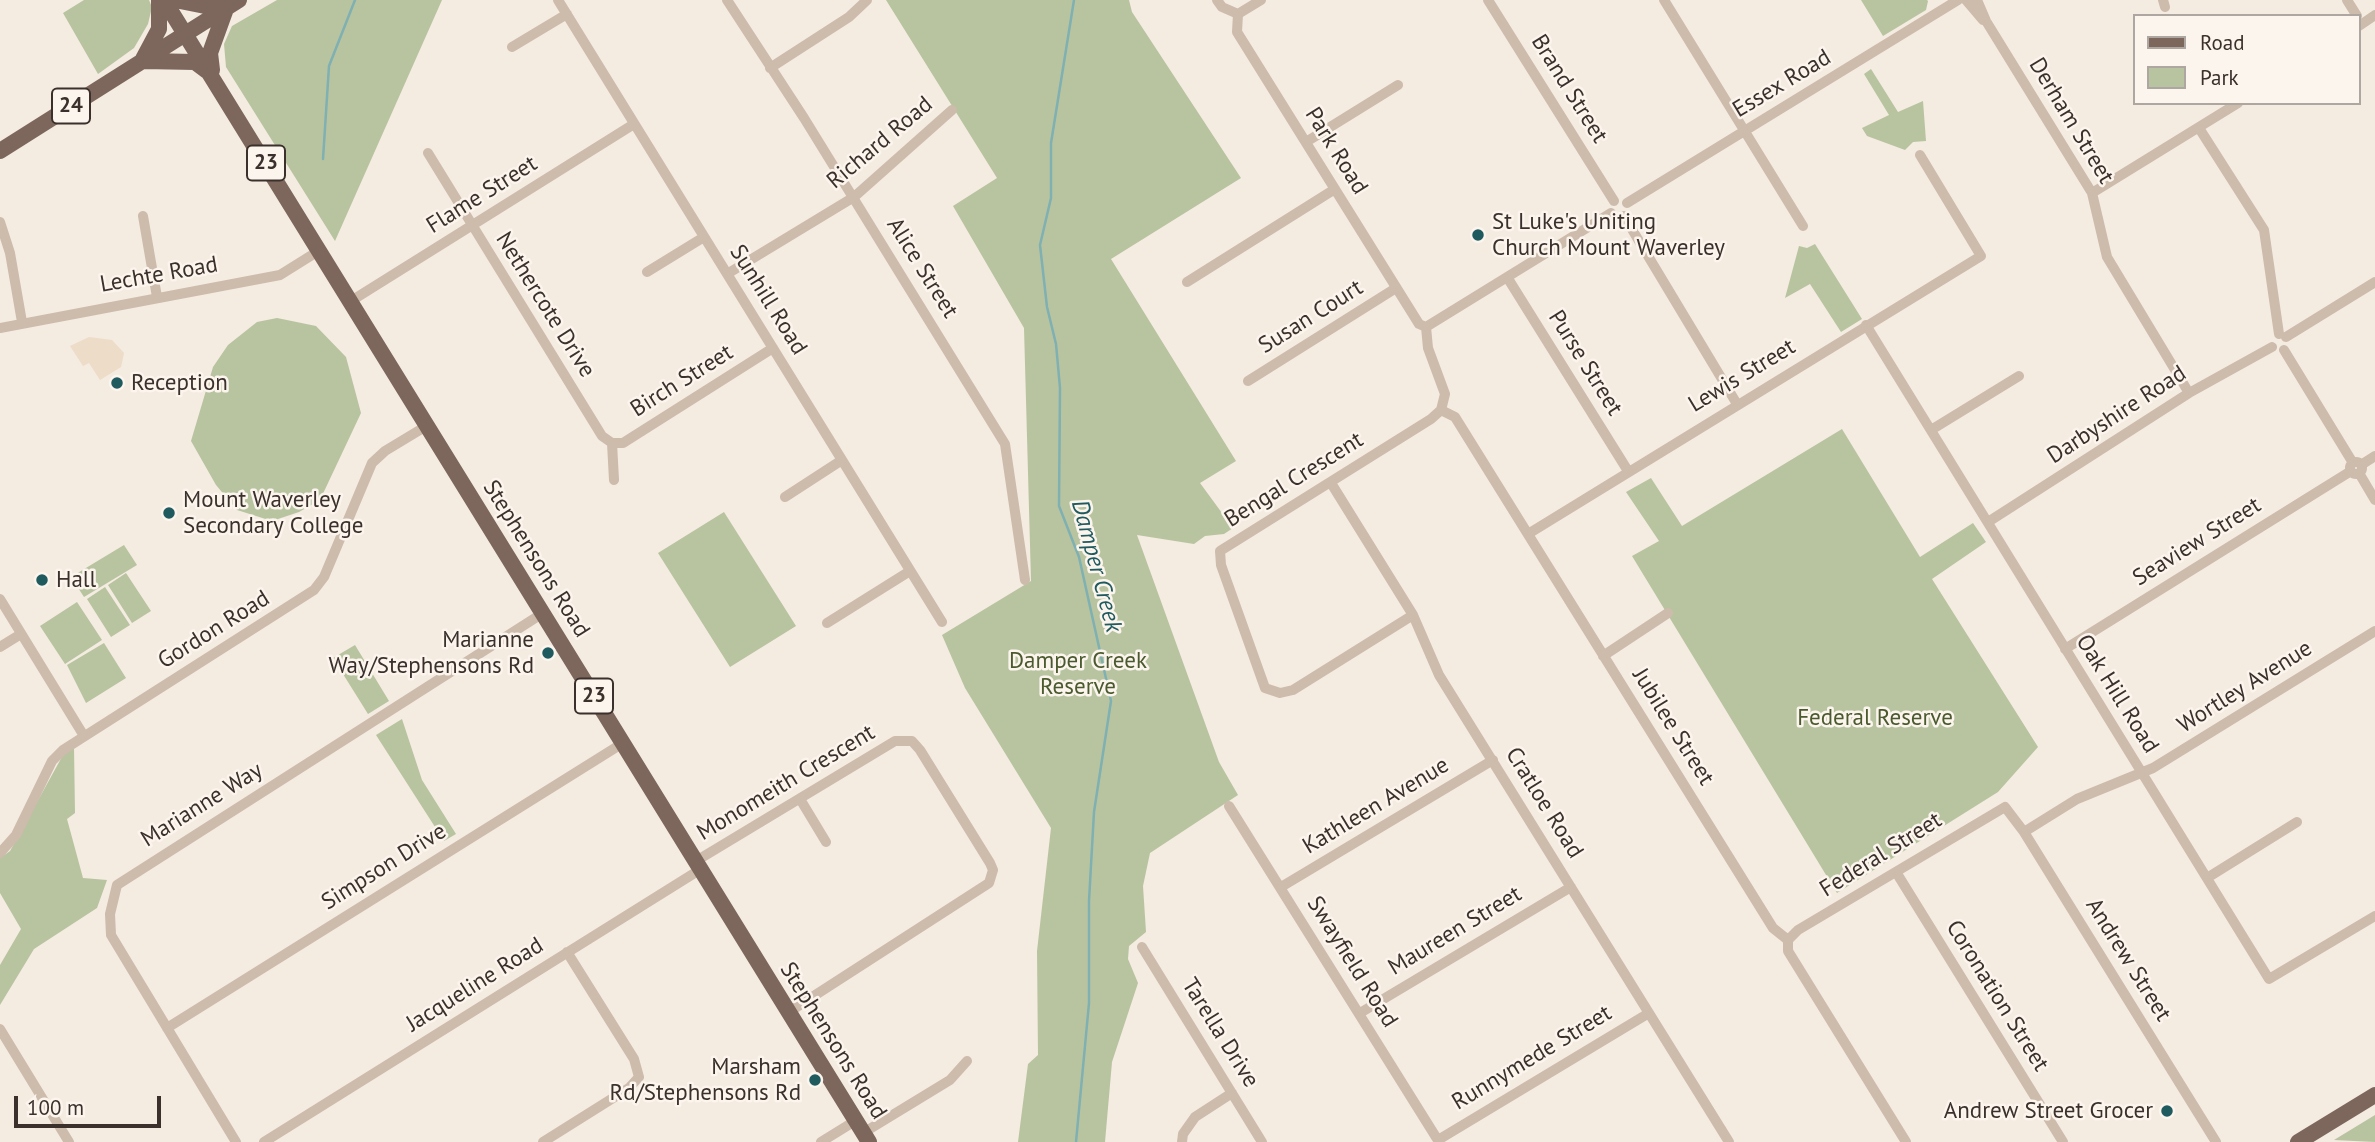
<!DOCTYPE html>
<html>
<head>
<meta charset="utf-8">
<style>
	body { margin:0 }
	#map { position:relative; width:2375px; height:1142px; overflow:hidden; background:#f4ebe1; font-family:"PT Sans",sans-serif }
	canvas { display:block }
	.legend { position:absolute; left:2133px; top:14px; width:228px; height:91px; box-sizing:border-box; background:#fbf5ee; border:2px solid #aea6a0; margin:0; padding:9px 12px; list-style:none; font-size:21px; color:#3b302b }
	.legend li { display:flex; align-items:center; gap:14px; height:35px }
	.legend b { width:35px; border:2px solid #aea6a0 }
	.scale { position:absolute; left:14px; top:1096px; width:147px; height:32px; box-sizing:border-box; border:4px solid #3b302b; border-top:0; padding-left:9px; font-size:21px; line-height:24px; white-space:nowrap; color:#3b302b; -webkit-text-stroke:5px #fbf5ee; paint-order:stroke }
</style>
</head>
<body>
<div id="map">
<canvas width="2375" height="1142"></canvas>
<ul class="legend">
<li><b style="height:9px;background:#7d675c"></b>Road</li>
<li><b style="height:19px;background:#b8c4a0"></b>Park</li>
</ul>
<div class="scale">100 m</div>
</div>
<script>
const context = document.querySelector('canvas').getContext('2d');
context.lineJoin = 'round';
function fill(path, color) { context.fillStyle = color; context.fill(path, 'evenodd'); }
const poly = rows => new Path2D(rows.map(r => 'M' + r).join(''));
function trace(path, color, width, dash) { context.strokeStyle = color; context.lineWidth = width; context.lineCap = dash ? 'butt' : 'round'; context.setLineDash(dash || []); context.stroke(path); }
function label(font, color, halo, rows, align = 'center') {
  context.font = font + ' "PT Sans",sans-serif'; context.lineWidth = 5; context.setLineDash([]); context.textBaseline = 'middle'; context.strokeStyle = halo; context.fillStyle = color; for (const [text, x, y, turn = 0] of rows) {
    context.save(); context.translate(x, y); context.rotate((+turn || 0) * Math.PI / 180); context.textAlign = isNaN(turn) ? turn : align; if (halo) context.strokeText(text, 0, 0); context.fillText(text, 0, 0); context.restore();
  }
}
fill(poly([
	[84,0,149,0,152,7,148,24,134,48,98,74,63,13],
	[277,0,442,0,335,241,226,67,224,44,232,26],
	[886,0,1129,0,1132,12,1241,178,1111,259,1236,461,1200,483,1233,528,1224,534,1205,536,1194,544,1137,535,1219,762,1238,795,1150,853,1143,886,1146,932,1129,946,1128,959,1138,983,1112,1062,1105,1142,1018,1142,1028,1064,1038,1055,1037,951,1051,828,965,688,942,635,1031,581,1024,328,953,206,997,178],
	[1861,0,1927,0,1928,1,1926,10,1883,36],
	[1871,69,1898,112,1923,101,1926,141,1913,142,1905,150,1867,136,1862,128,1889,115,1864,74],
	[1815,244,1862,319,1841,332,1810,284,1785,298,1799,246,1807,248],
	[277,318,316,326,346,357,361,413,320,500,299,512,272,521,237,510,216,485,191,441,213,367,228,345,257,322],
	[1842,429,1920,557,1973,523,1986,542,1932,579,2038,747,1998,792,1837,893,1632,556,1659,541,1626,492,1651,478,1682,526],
	[724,512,796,626,730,667,658,553],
	[124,545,137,565,84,597,71,577],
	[126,573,151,611,132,623,108,585],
	[105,587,130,625,111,637,87,599],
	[77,602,102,640,65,664,40,626],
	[104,643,126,678,86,703,67,665],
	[355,645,389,701,368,714,333,658],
	[402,719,422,780,456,834,444,841,376,735],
	[74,747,75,813,67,819,83,878,107,880,97,908,34,949,0,1005,0,965,21,929,0,893,0,858,10,851,63,755],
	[2375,1115,2375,1142,2334,1140]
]), '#b8c4a0');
fill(poly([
	[89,337,112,340,124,353,121,367,100,380,89,363,83,366,70,346]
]), '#ecdcc8');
trace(poly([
	[1074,0,1051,143,1051,198,1040,245,1047,307,1056,344,1060,388,1059,506,1079,557,1111,701,1094,812,1089,901,1089,1003,1076,1142],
	[323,159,329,66,355,0]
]), '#7fb0b2', 2.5);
trace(poly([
	[558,0,942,622],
	[727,0,804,118,1005,444,1025,580],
	[1217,0,1222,7,1238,14,1237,32,1419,324,1426,327],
	[1488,0,1614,201],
	[1664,0,1803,226],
	[1966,0,1983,20],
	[1977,0,1986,21,2092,193,2107,257,2189,393],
	[2163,0,2165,7],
	[2347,0,2357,16],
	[1238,14,1261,0],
	[2359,26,2375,15],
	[512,47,567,14],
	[770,68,849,17,867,0],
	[2199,128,2264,230,2279,334],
	[1306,142,1398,85],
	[428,153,602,436,612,443],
	[2092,193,2238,103],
	[1627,203,1958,0],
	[143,216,157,297],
	[1624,216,1737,404],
	[0,222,10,253,22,322],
	[647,272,704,237],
	[727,274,854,197,952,110],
	[1507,277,1628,471],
	[1187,282,1335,189],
	[351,301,634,124],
	[1866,325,2269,979,2375,916],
	[1426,327,1428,348,1445,394,1441,410,1455,417,1773,928,1788,940],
	[1426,327,1611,213],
	[0,328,280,275,320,250],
	[2286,337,2375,282],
	[2284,350,2353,463],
	[1248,381,1396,288],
	[1931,430,2019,376],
	[612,443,623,443,773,348],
	[612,443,614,480],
	'2350 468a6 6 0 1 1 12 0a6 6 0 1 1-12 0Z',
	[2361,465,2375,456],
	[2359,473,2375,500],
	[1331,483,1413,615,1439,675,1729,1142],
	[785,497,842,460],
	[1988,522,2189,393,2272,347],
	[1528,534,1981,256,1920,155],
	[0,599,84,736],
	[1413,615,1293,690,1280,693,1265,688,1221,565,1220,551,1431,419,1441,410],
	[827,623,910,571],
	[0,647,21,634],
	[2065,649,2351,471],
	[1603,656,1668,613],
	[800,799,826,842],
	[1229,806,1439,1142],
	[2024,832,2077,799,2153,768,2375,631],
	[0,853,16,835,52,761,63,750,314,590,324,577,372,463,385,451,428,425],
	[696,861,895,741,912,741,920,750,990,863,993,870,989,883,789,1012],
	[1896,872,2063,1142],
	[2207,878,2297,822],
	[1281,887,1493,760],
	[1788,940,1798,930,2005,807,2024,832,2216,1142],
	[1788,940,1788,951,1906,1142],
	[1142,947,1262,1142],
	[1360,1013,1571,887],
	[167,1028,623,743],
	[0,1029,69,1142],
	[863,1133,950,1080,967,1061],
	[1438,1140,1649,1013],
	[236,1142,111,935,110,914,117,885,543,613],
	[264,1142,701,869],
	[543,1142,629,1088,639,1077,634,1059,567,952],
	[821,1142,855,1121],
	[1182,1142,1183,1134,1195,1117,1232,1093]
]), '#cdbbac', 10);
trace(poly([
	[164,0,869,1142],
	[175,0,205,6,227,6],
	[143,59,159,29,159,0],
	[144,61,195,62,207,71],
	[212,70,210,53,227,6],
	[0,151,239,0],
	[2298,1142,2375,1095]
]), '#7d675c', 16);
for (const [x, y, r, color] of [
	[1478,235,7,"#1f5a5e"],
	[117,383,7,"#1f5a5e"],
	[169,513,7,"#1f5a5e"],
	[42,580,7,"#1f5a5e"],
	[548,653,7,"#1f5a5e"],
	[815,1080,7,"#1f5a5e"],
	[2167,1111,7,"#1f5a5e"]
]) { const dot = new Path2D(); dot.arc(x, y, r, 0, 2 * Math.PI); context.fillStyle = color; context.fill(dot); trace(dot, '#fbf5ee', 2.5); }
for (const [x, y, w] of [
	[71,106,38],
	[266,163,38],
	[594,696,38]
]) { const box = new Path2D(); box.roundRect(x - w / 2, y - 17.5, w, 35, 5); context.fillStyle = '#fbf5ee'; context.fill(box); trace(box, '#3b302b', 2); }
label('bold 21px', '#3b302b', null, [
	["24",71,106],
	["23",266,163],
	["23",594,696]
]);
label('23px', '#3b302b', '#fbf5ee', [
	["Essex Road",1782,84,-31],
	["Brand Street",1569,89,58],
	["Derham Street",2071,121,59],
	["Richard Road",880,143,-40],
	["Park Road",1336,151,58],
	["Flame Street",482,195,-32],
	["Alice Street",922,268,58],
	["Lechte Road",159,275,-10],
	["Sunhill Road",768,300,58],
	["Nethercote Drive",545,305,58],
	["Susan Court",1311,317,-32],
	["Purse Street",1585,363,58],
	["Lewis Street",1742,376,-31],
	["Birch Street",682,381,-32],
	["Darbyshire Road",2117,415,-33],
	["Bengal Crescent",1294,480,-32],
	["Seaview Street",2197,542,-32],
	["Stephensons Road",536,559,58],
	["Gordon Road",214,630,-32],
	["Wortley Avenue",2245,687,-32],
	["Oak Hill Road",2117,694,58],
	["Jubilee Street",1673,727,58],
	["Monomeith Crescent",786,783,-31],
	["Cratloe Road",1544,803,58],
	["Marianne Way",202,805,-32],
	["Kathleen Avenue",1376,806,-31],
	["Federal Street",1881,855,-32],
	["Simpson Drive",384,867,-32],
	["Maureen Street",1455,931,-31],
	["Andrew Street",2128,960,58],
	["Swayfield Road",1352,962,58],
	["Jacqueline Road",475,985,-32],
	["Coronation Street",1997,996,58],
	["Tarella Drive",1220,1033,58],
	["Stephensons Road",833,1041,58],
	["Runnymede Street",1532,1058,-31]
]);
label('23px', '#3b302b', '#fbf5ee', [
	["St Luke's Uniting",1492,222],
	["Church Mount Waverley",1492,248],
	["Reception",131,383],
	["Mount Waverley",183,500],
	["Secondary College",183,526],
	["Hall",56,580],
	["Marianne",534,640,"right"],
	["Way/Stephensons Rd",534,666,"right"],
	["Marsham",801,1067,"right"],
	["Rd/Stephensons Rd",801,1093,"right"],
	["Andrew Street Grocer",2153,1111,"right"]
], 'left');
label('23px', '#4a5a2e', '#fbf5ee', [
	["Damper Creek",1078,661],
	["Reserve",1078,687],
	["Federal Reserve",1875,718]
]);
label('italic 24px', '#1f5a5e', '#fbf5ee', [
	["Damper Creek",1096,566,75]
]);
</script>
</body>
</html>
